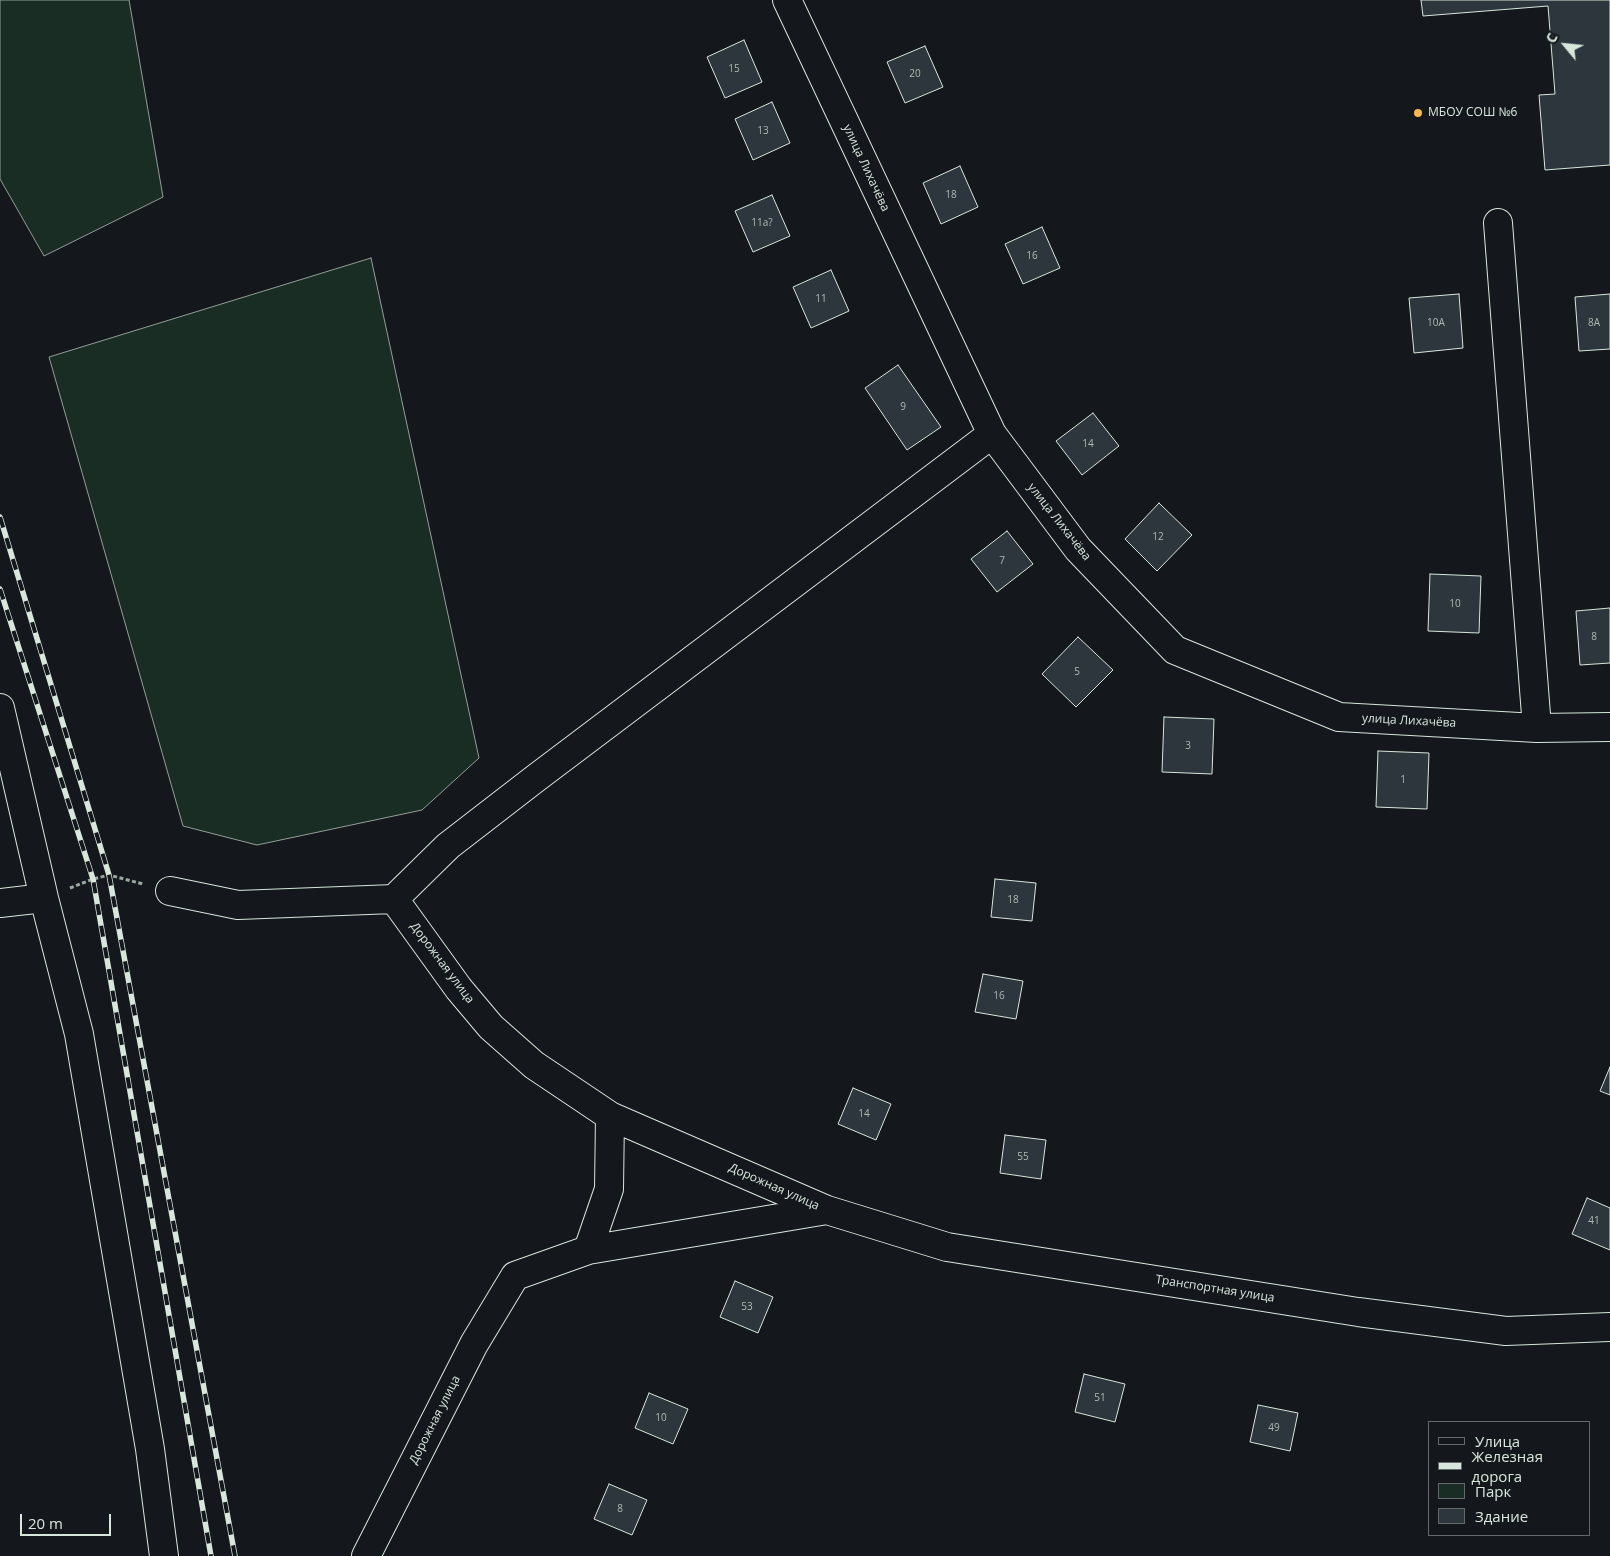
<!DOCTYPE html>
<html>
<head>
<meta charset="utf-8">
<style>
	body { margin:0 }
	#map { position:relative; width:1610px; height:1556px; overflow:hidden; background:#14181c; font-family:"Open Sans",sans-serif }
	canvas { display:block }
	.legend { position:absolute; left:1428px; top:1421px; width:162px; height:115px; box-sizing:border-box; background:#14181c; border:1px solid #626a69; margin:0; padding:6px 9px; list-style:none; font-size:15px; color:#d8e6dc }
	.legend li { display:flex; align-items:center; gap:10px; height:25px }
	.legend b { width:25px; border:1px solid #626a69 }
	.north { position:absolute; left:1540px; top:20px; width:50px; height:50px; -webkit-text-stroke:4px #14181c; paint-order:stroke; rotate:298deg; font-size:14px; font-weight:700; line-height:20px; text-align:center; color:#d8e6dc }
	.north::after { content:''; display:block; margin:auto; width:18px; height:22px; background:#d8e6dc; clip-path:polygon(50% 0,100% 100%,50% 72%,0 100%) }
	.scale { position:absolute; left:20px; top:1514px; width:91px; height:22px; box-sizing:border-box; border:2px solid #d8e6dc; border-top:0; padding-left:6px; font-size:15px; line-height:18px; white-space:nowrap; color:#d8e6dc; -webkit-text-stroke:4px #14181c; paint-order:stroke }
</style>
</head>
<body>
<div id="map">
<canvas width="1610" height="1556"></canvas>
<ul class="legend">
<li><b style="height:6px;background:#14181c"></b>Улица</li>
<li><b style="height:6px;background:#d8e6dc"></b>Железная дорога</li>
<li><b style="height:14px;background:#1a2d24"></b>Парк</li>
<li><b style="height:14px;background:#2c363c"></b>Здание</li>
</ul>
<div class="north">С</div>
<div class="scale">20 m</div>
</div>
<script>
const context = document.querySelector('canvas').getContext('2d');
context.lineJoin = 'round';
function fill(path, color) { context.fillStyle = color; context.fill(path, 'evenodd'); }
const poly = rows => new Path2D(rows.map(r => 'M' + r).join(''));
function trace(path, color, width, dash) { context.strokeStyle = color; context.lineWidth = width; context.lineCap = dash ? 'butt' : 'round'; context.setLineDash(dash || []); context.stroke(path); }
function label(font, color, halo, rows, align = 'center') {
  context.font = font + ' "Open Sans",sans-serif'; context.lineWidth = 4; context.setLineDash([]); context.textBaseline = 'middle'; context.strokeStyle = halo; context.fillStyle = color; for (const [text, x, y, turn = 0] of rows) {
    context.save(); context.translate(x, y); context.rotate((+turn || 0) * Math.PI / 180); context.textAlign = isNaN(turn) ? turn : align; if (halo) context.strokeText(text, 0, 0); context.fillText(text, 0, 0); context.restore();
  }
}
const green = poly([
	[0,0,129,0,163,197,44,256,0,179,0,0],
	[371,258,479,758,422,810,257,845,183,826,49,357,371,258]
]);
fill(green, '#1a2d24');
trace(green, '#939e99', 1);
const building = poly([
	[1421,0,1610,0,1610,165,1545,170,1539,95,1555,94,1548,6,1423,16,1421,0],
	[744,40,762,82,725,98,707,57,744,40],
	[925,46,943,87,905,103,887,62,925,46],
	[772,102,790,143,753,160,735,119,772,102],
	[960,166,978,207,941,224,923,183,960,166],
	[772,195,790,236,753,252,735,211,772,195],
	[1042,227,1060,268,1023,284,1005,244,1042,227],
	[831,270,849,311,811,328,793,287,831,270],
	[1459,294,1463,348,1414,353,1409,298,1459,294],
	[1610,294,1610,349,1579,351,1575,297,1610,294],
	[898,365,941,427,907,450,865,388,898,365],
	[1093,413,1119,446,1082,475,1056,441,1093,413],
	[1159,503,1192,535,1157,571,1125,539,1159,503],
	[1007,531,1033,564,997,592,971,559,1007,531],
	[1430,574,1481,576,1479,633,1428,631,1430,574],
	[1610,608,1610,663,1580,665,1576,611,1610,608],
	[1078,637,1113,670,1076,707,1042,674,1078,637],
	[1164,717,1214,719,1212,774,1162,772,1164,717],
	[1378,751,1429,753,1427,809,1376,807,1378,751],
	[995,879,1036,883,1032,921,991,917,995,879],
	[983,974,1023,981,1016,1019,975,1012,983,974],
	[1610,1067,1610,1095,1600,1091,1610,1067],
	[853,1088,891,1104,876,1140,838,1124,853,1088],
	[1005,1135,1046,1140,1041,1179,1000,1173,1005,1135],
	[1587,1198,1610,1208,1610,1250,1572,1234,1587,1198],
	[735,1281,773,1297,758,1333,720,1317,735,1281],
	[1084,1374,1125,1384,1115,1422,1075,1412,1084,1374],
	[649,1393,688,1409,673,1444,635,1428,649,1393],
	[1258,1405,1298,1413,1290,1451,1250,1442,1258,1405],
	[609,1484,647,1500,632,1535,594,1519,609,1484]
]);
fill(building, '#2c363c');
trace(building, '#d8e6dc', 1);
const minor = poly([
	[787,0,992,434,1078,549,1175,650,1339,717,1537,728,1610,727],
	[1498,223,1537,728],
	[0,708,44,898,79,1034,150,1449,164,1556],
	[170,891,238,905,394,899,448,846,536,778,992,434],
	[394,899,459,989,491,1027,534,1065,610,1116,827,1210,947,1247,1358,1312,1506,1331,1610,1327],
	[0,903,44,898],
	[588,1250,609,1189,610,1116],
	[366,1556,474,1344,515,1276,588,1250,827,1210]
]);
trace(minor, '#d8e6dc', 30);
trace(poly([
	[70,888,93,879,109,875,143,884]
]), '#9da8a2', 3, [4, 2.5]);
trace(minor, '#14181c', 28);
const rail = poly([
	[0,517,109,875,235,1556],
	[0,589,93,879,211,1556]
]);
trace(rail, '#d8e6dc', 5.5);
trace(rail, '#14181c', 4, [11]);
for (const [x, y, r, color] of [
	[1418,113,5,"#ffb74d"]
]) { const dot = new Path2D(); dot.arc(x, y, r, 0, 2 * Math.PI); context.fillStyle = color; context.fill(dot); trace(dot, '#14181c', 2); }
label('10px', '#adbab4', null, [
	["15",734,69],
	["20",915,74],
	["13",763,131],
	["18",951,195],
	["11а?",762,223],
	["16",1032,256],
	["11",821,299],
	["10А",1436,323],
	["8А",1594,323],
	["9",903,407],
	["14",1088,444],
	["12",1158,537],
	["7",1002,561],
	["10",1455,604],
	["8",1594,637],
	["5",1077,672],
	["3",1188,746],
	["1",1403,780],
	["18",1013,900],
	["16",999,996],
	["14",864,1114],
	["55",1023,1157],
	["41",1594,1221],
	["53",747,1307],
	["51",1100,1398],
	["10",661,1418],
	["49",1274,1428],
	["8",620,1509]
]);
label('12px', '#d8e6dc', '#14181c', [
	["МБОУ СОШ №6",1428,113]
], 'left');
label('12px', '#d8e6dc', '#14181c', [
	["улица Лихачёва",866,168,65],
	["улица Лихачёва",1059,522,52],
	["улица Лихачёва",1409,721,3],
	["Дорожная улица",442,963,53],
	["Дорожная улица",774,1187,24],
	["Транспортная улица",1215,1289,9],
	["Дорожная улица",435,1420,-63]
]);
</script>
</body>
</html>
